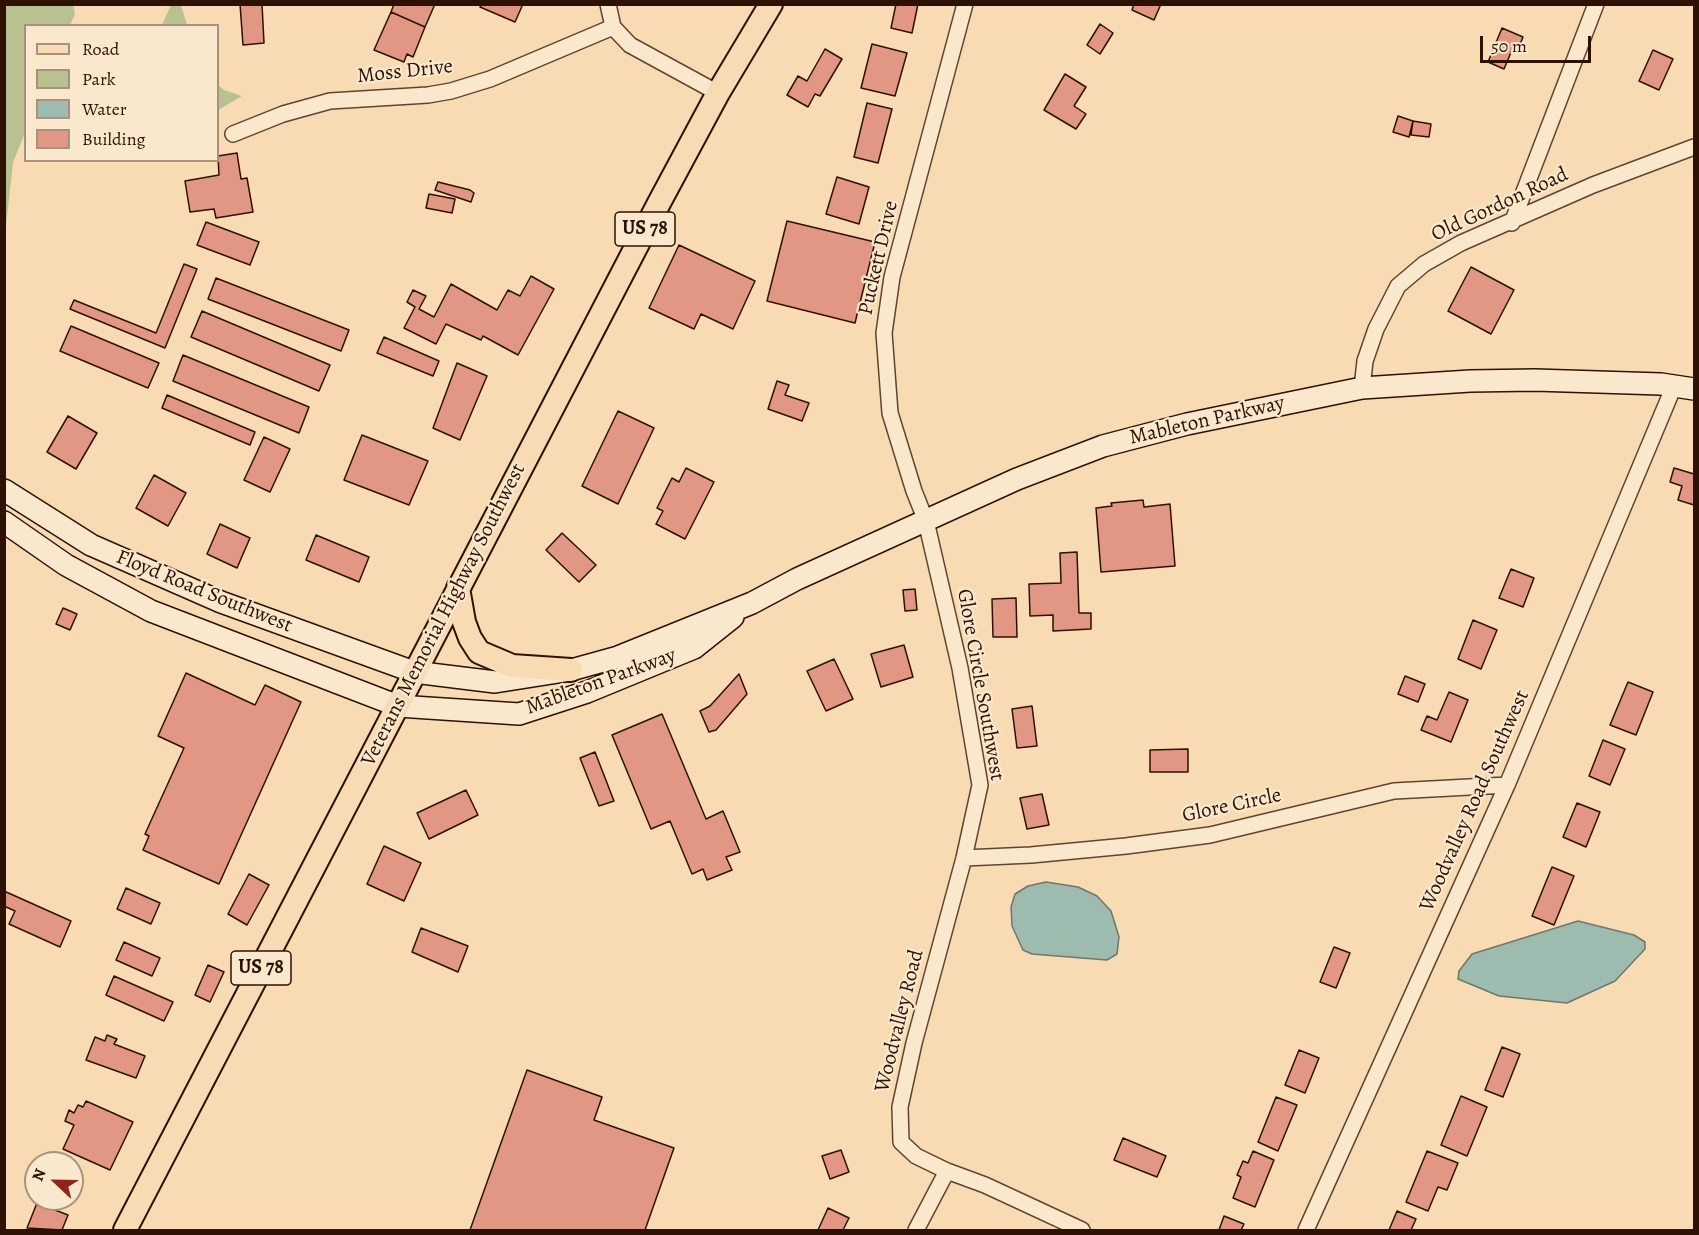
<!DOCTYPE html>
<html>
<head>
<meta charset="utf-8">
<style>
	body { margin:0 }
	#map { position:relative; width:1699px; height:1235px; overflow:hidden; background:#f8dbb2; font-family:Alegreya,serif }
	canvas { display:block }
	.frame { position:absolute; inset:0; border:6px solid #2d1105; pointer-events:none }
	.legend { position:absolute; left:24px; top:24px; width:195px; height:138px; box-sizing:border-box; background:#fae8cd; border:2px solid #a8927d; margin:0; padding:8px 10px; list-style:none; font-size:18px; color:#2d1105 }
	.legend li { display:flex; align-items:center; gap:12px; height:30px }
	.legend b { width:30px; border:2px solid #a8927d }
	.north { position:absolute; left:24px; top:1151px; width:60px; height:60px; box-sizing:border-box; background:#fae8cd; border:2px solid #a8927d; border-radius:50%; rotate:292deg; font-size:16px; font-weight:700; line-height:24px; text-align:center; color:#2d1105 }
	.north::after { content:''; display:block; margin:auto; width:21px; height:27px; background:#8f2418; clip-path:polygon(50% 0,100% 100%,50% 72%,0 100%) }
	.scale { position:absolute; left:1480px; top:36px; width:111px; height:27px; box-sizing:border-box; border:3px solid #2d1105; border-top:0; padding-left:8px; font-size:18px; line-height:21px; white-space:nowrap; color:#2d1105; -webkit-text-stroke:4px #fae8cd; paint-order:stroke }
</style>
</head>
<body>
<div id="map">
<canvas width="1699" height="1235"></canvas>
<div class="frame"></div>
<ul class="legend">
<li><b style="height:8px;background:#f8dbb2"></b>Road</li>
<li><b style="height:16px;background:#b8c190"></b>Park</li>
<li><b style="height:16px;background:#9dbbae"></b>Water</li>
<li><b style="height:16px;background:#e29784"></b>Building</li>
</ul>
<div class="north">N</div>
<div class="scale">50 m</div>
</div>
<script>
const context = document.querySelector('canvas').getContext('2d');
context.lineJoin = 'round';
function fill(path, color) { context.fillStyle = color; context.fill(path, 'evenodd'); }
const poly = rows => new Path2D(rows.map(r => 'M' + r).join(''));
function trace(path, color, width, dash) { context.strokeStyle = color; context.lineWidth = width; context.lineCap = dash ? 'butt' : 'round'; context.setLineDash(dash || []); context.stroke(path); }
function label(font, color, halo, rows, align = 'center') {
  context.font = font + ' Alegreya,serif'; context.lineWidth = 4.5; context.setLineDash([]); context.textBaseline = 'middle'; context.strokeStyle = halo; context.fillStyle = color; for (const [text, x, y, turn = 0] of rows) {
    context.save(); context.translate(x, y); context.rotate((+turn || 0) * Math.PI / 180); context.textAlign = isNaN(turn) ? turn : align; if (halo) context.strokeText(text, 0, 0); context.fillText(text, 0, 0); context.restore();
  }
}
fill(poly([
	[5,4,73,5,75,14,70,25,26,26,25,132,13,163,5,234],
	[171,5,181,5,187,25,162,25],
	[218,85,224,90,242,96,218,110]
]), '#b8c190');
const water = poly([
	[1046,882,1078,887,1097,896,1111,911,1119,937,1117,954,1107,960,1032,954,1023,950,1012,926,1011,907,1015,894,1028,886,1046,882],
	[1578,921,1634,935,1645,942,1645,949,1615,981,1567,1003,1499,996,1458,979,1459,971,1472,954,1578,921]
]);
fill(water, '#9dbbae');
trace(water, '#70776a', 1.5);
const building = poly([
	[240,4,262,4,264,43,243,45,240,4],
	[394,4,435,4,425,27,391,12,394,4],
	[482,4,523,4,515,22,480,7,482,4],
	[896,4,918,4,912,33,891,28,896,4],
	[1134,4,1161,4,1154,20,1132,10,1134,4],
	[391,12,425,27,413,57,407,54,404,62,374,50,391,12],
	[1100,24,1113,33,1100,54,1087,45,1100,24],
	[1502,28,1523,37,1517,52,1512,50,1504,69,1488,62,1502,28],
	[872,44,907,53,895,96,861,88,872,44],
	[825,49,842,59,820,96,815,94,808,107,787,95,798,76,807,81,825,49],
	[1653,50,1673,59,1659,90,1639,81,1653,50],
	[1065,74,1086,87,1074,106,1086,114,1076,129,1044,110,1065,74],
	[867,103,892,109,878,163,854,157,867,103],
	[1398,116,1413,121,1409,137,1393,132,1398,116],
	[1413,121,1431,124,1429,137,1411,135,1413,121],
	[237,153,241,179,247,178,253,212,216,218,214,209,190,212,185,181,219,175,218,156,237,153],
	[837,177,869,187,859,224,826,214,837,177],
	[438,182,470,190,474,193,471,202,435,190,438,182],
	[429,194,455,199,452,213,426,208,429,194],
	[787,221,875,242,855,323,767,301,787,221],
	[206,222,259,242,250,265,197,245,206,222],
	[679,245,755,281,733,329,701,314,694,329,649,308,679,245],
	[184,264,197,269,165,348,70,309,74,300,156,333,184,264],
	[1471,267,1514,290,1491,334,1448,311,1471,267],
	[531,276,554,289,518,355,483,336,481,340,446,324,436,344,404,328,415,307,407,302,413,290,426,296,419,309,434,317,451,284,497,310,508,290,520,296,531,276],
	[216,278,349,330,341,351,208,299,216,278],
	[202,311,330,365,319,391,191,337,202,311],
	[71,326,159,363,148,388,60,351,71,326],
	[384,337,439,361,433,376,377,353,384,337],
	[183,355,309,407,299,433,173,381,183,355],
	[457,363,487,376,460,440,433,428,457,363],
	[777,381,789,385,785,395,809,403,802,421,768,409,777,381],
	[167,395,255,432,250,445,162,408,167,395],
	[618,411,654,428,618,504,582,486,618,411],
	[68,416,97,433,76,469,47,452,68,416],
	[362,435,428,461,409,505,344,480,362,435],
	[264,437,290,449,270,492,244,480,264,437],
	[686,468,714,482,685,539,656,524,663,511,657,508,672,478,679,482,686,468],
	[1674,468,1694,474,1694,505,1678,500,1682,486,1670,482,1674,468],
	[154,475,186,493,168,526,136,508,154,475],
	[1143,500,1144,507,1170,504,1175,566,1101,572,1096,508,1112,506,1111,503,1143,500],
	[220,524,250,538,237,568,207,554,220,524],
	[562,533,596,565,579,582,546,550,562,533],
	[316,535,369,557,359,582,306,560,316,535],
	[1077,552,1079,613,1091,613,1091,629,1053,631,1053,615,1030,616,1029,584,1061,583,1060,553,1077,552],
	[1511,569,1534,578,1523,607,1499,598,1511,569],
	[915,589,917,610,905,611,903,590,915,589],
	[1016,598,1017,637,993,637,992,599,1016,598],
	[63,608,77,614,70,630,56,624,63,608],
	[1473,620,1497,630,1481,669,1458,659,1473,620],
	[904,645,913,677,881,687,871,654,904,645],
	[834,659,853,699,826,711,807,671,834,659],
	[186,673,255,705,265,685,301,702,219,884,143,850,149,836,145,834,184,748,158,736,186,673],
	[739,674,747,694,716,730,709,732,700,711,710,706,739,674],
	[1405,676,1425,684,1418,702,1398,694,1405,676],
	[1628,682,1653,692,1636,735,1610,725,1628,682],
	[1449,692,1468,700,1451,742,1421,730,1427,716,1437,720,1449,692],
	[1032,706,1037,746,1017,748,1012,709,1032,706],
	[662,714,706,819,723,811,740,852,726,857,732,870,707,880,703,869,692,874,670,821,651,829,612,735,662,714],
	[1603,740,1625,749,1610,785,1589,776,1603,740],
	[1188,749,1188,772,1150,772,1150,750,1188,749],
	[595,752,614,801,599,806,580,758,595,752],
	[466,790,478,815,429,839,417,813,466,790],
	[1042,794,1049,825,1027,829,1020,798,1042,794],
	[1577,803,1600,812,1586,847,1563,837,1577,803],
	[384,846,421,863,404,901,367,884,384,846],
	[1552,867,1574,876,1554,925,1532,916,1552,867],
	[249,874,269,885,247,925,228,914,249,874],
	[126,888,160,903,151,924,117,909,126,888],
	[4,891,71,921,60,947,9,924,15,911,4,906,4,891],
	[421,928,468,946,458,972,412,952,421,928],
	[124,942,160,958,152,976,116,960,124,942],
	[1334,947,1350,953,1336,988,1320,982,1334,947],
	[208,965,224,972,210,1002,195,995,208,965],
	[114,976,173,1002,164,1021,106,995,114,976],
	[107,1035,117,1039,114,1044,145,1056,136,1078,86,1060,95,1037,105,1041,107,1035],
	[1502,1047,1520,1054,1503,1097,1485,1090,1502,1047],
	[1299,1050,1319,1058,1305,1093,1285,1085,1299,1050],
	[527,1070,602,1097,594,1120,674,1148,645,1230,470,1230,527,1070],
	[1461,1096,1487,1107,1467,1156,1441,1145,1461,1096],
	[1276,1097,1297,1105,1278,1151,1258,1142,1276,1097],
	[86,1101,133,1122,110,1170,63,1149,74,1125,65,1121,69,1110,74,1113,78,1105,83,1107,86,1101],
	[1123,1138,1166,1156,1157,1177,1114,1160,1123,1138],
	[841,1150,849,1172,830,1179,822,1156,841,1150],
	[1253,1151,1274,1160,1255,1207,1233,1198,1241,1177,1237,1175,1243,1161,1248,1163,1253,1151],
	[1427,1151,1458,1163,1447,1190,1438,1187,1428,1211,1406,1202,1427,1151],
	[37,1203,68,1215,62,1230,27,1228,37,1203],
	[828,1208,849,1218,843,1230,818,1230,828,1208],
	[1397,1211,1416,1219,1411,1230,1389,1230,1397,1211],
	[1224,1216,1244,1224,1241,1230,1219,1230,1224,1216]
]);
fill(building, '#e29784');
trace(building, '#2d1105', 1.5);
const street = poly([
	[608,4,613,27,630,45,718,93],
	[965,4,892,277,884,333,890,413,914,491,926,521,960,668,980,785,964,858,914,1043,900,1107,901,1142,916,1156,947,1171,985,1185,1082,1230],
	[233,134,283,114,330,101,428,95,451,91,490,79,613,27],
	[1512,223,1596,4],
	[1362,388,1365,361,1376,329,1398,286,1424,264,1461,243,1593,185,1694,147],
	[964,858,1031,855,1126,846,1210,835,1394,791,1507,785],
	[916,1230,947,1171],
	[1306,1230,1507,785,1674,386]
]);
const secondary = poly([
	[4,490,91,545,221,602,414,672,495,682,571,670,618,657,752,603,797,579,1017,479,1103,446,1187,424,1362,388,1470,381,1535,380,1661,384,1694,389],
	[4,522,66,565,151,611,398,706,519,714,587,692,694,648,733,617]
]);
const primary = poly([
	[458,588,464,622,470,638,479,652,512,666,571,670],
	[125,1230,659,203,718,93,771,4]
]);
trace(street, '#604430', 18);
trace(secondary, '#2d1105', 24);
trace(primary, '#2d1105', 26);
trace(street, '#fae8cd', 15);
trace(secondary, '#fae8cd', 21);
trace(primary, '#f8dbb2', 22);
for (const [x, y, w] of [
	[645,229,60],
	[261,968,60]
]) { const box = new Path2D(); box.roundRect(x - w / 2, y - 17, w, 34, 4.5); context.fillStyle = '#fae8cd'; context.fill(box); trace(box, '#2d1105', 1.5); }
label('bold 20px', '#2d1105', null, [
	["US 78",645,229],
	["US 78",261,968]
]);
label('21px', '#2d1105', '#fae8cd', [
	["Moss Drive",405,72,-6],
	["Old Gordon Road",1500,205,-25],
	["Puckett Drive",879,258,-77],
	["Mableton Parkway",1207,421,-13],
	["Floyd Road Southwest",204,592,22],
	["Veterans Memorial Highway Southwest",444,615,-63],
	["Mableton Parkway",601,682,-20],
	["Glore Circle Southwest",980,685,80],
	["Woodvalley Road Southwest",1475,801,-66],
	["Glore Circle",1232,806,-12],
	["Woodvalley Road",900,1021,-76]
]);
</script>
</body>
</html>
